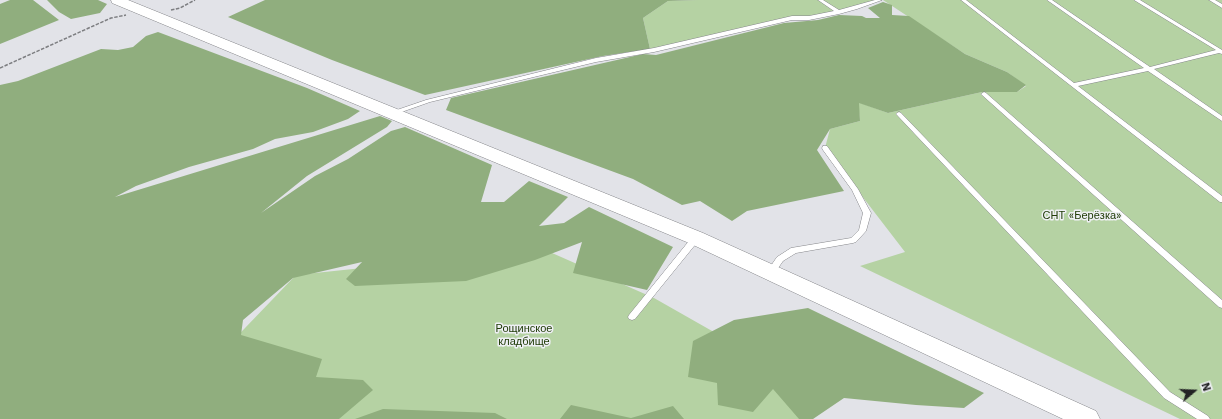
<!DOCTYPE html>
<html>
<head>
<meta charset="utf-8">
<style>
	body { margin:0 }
	#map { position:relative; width:1222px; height:419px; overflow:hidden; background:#e2e3e8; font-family:"Work Sans",sans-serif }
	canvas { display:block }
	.north { position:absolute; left:1174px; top:371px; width:40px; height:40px; -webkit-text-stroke:3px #eff0f5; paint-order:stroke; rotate:71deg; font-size:11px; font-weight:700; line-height:16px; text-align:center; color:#222324 }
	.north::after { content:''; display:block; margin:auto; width:14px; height:18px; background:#222324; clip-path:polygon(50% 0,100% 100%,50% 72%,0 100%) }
</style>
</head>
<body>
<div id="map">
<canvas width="1222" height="419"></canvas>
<div class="north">N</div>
</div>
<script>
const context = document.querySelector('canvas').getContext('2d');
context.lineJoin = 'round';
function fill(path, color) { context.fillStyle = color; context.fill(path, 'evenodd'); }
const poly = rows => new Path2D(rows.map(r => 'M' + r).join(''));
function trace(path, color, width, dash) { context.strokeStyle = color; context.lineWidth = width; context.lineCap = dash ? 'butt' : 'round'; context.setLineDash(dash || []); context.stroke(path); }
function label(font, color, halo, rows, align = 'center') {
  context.font = font + ' "Work Sans",sans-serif'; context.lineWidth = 3; context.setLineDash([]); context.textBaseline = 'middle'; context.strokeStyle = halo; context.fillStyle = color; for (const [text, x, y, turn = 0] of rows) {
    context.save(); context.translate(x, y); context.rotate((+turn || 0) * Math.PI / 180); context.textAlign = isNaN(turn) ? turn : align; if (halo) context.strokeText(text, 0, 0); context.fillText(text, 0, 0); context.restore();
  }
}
fill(poly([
	[698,0,880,0,809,18,792,18,650,49,643,18,668,1],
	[883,0,1222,0,1222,419,1180,419,860,266,905,252,825,148,830,129,860,121,858,102,888,113,982,92,1017,92,1026,86,1007,72,965,54],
	[543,249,654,298,742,348,802,419,194,419,169,407,296,275]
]), '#b5d2a3');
fill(poly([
	[10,0,33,0,59,20,0,44,0,4],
	[47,0,98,0,107,4,100,13,71,19,59,12],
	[265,0,698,0,668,1,643,18,650,49,603,56,425,95,332,60,228,17],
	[883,2,892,5,892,15,909,16,965,54,1007,72,1026,85,1017,92,982,92,888,113,859,103,860,121,830,129,817,150,844,191,747,211,732,221,700,201,682,205,633,179,446,110,451,98,643,54,656,55,784,23,818,20,839,15,862,16,866,18,880,18,868,8],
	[158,32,307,88,360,111,348,119,313,132,275,139,253,149,189,167,136,186,115,197,380,116,392,121,387,127,307,176,261,213,315,176,348,159,391,131,405,127,492,165,481,202,504,202,529,181,568,197,539,226,564,223,589,207,673,247,647,290,573,273,582,242,535,260,466,281,355,286,346,279,362,262,293,278,243,320,241,335,322,359,316,377,363,380,373,390,339,419,0,419,0,85,18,81,101,49,118,50,133,47,146,36],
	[808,308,984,393,964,408,916,405,844,398,813,419,799,419,773,389,753,412,718,405,717,383,688,377,693,341,734,320],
	[571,405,631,418,673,406,684,419,560,419],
	[383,409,495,413,507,419,355,419]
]), '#90ae7e');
const lane = poly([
	[818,0,823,0,839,10,875,0,882,0,857,9,839,14,809,20,792,20,654,52,596,62,430,102,393,115,390,113,391,112,426,100,596,58,654,48,792,16,809,16,834,11,818,0],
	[961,0,966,0,1074,83,1144,68,1047,0,1052,0,1150,67,1216,50,1134,0,1140,0,1222,50,1222,54,1219,53,1154,69,1222,116,1222,121,1148,71,1078,86,1222,196,1222,202,1220,202,961,0],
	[1209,0,1215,0,1222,4,1222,8,1209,0],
	[984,92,986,93,1222,300,1222,308,1219,307,982,95,981,94,984,92],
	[899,112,901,113,1170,392,1208,416,1210,419,1197,419,1164,398,897,115,896,114,897,113,899,112],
	[823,146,827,146,858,189,871,213,866,231,856,242,853,243,796,253,783,261,774,274,771,275,768,274,767,272,768,270,777,257,791,248,851,238,859,230,863,213,852,190,823,150,822,148,823,146],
	[696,235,699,236,700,238,699,240,635,319,632,320,629,319,628,317,629,315,693,236,696,235]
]);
const secondary = poly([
	[111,0,128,0,703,233,1096,411,1100,419,1063,419,689,243,112,3,111,0]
]);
trace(lane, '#85868a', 1);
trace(secondary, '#85868a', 1);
trace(poly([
	[171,10,180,8,195,0],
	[0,68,111,18,126,15]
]), '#7d7e81', 1.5, [3.5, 1.5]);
fill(lane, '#fff');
fill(secondary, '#fff');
label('11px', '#203c08', '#eff0f5', [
	["СНТ «Берёзка»",1082,216],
	["Рощинское",524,329],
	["кладбище",524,342]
]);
</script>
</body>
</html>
